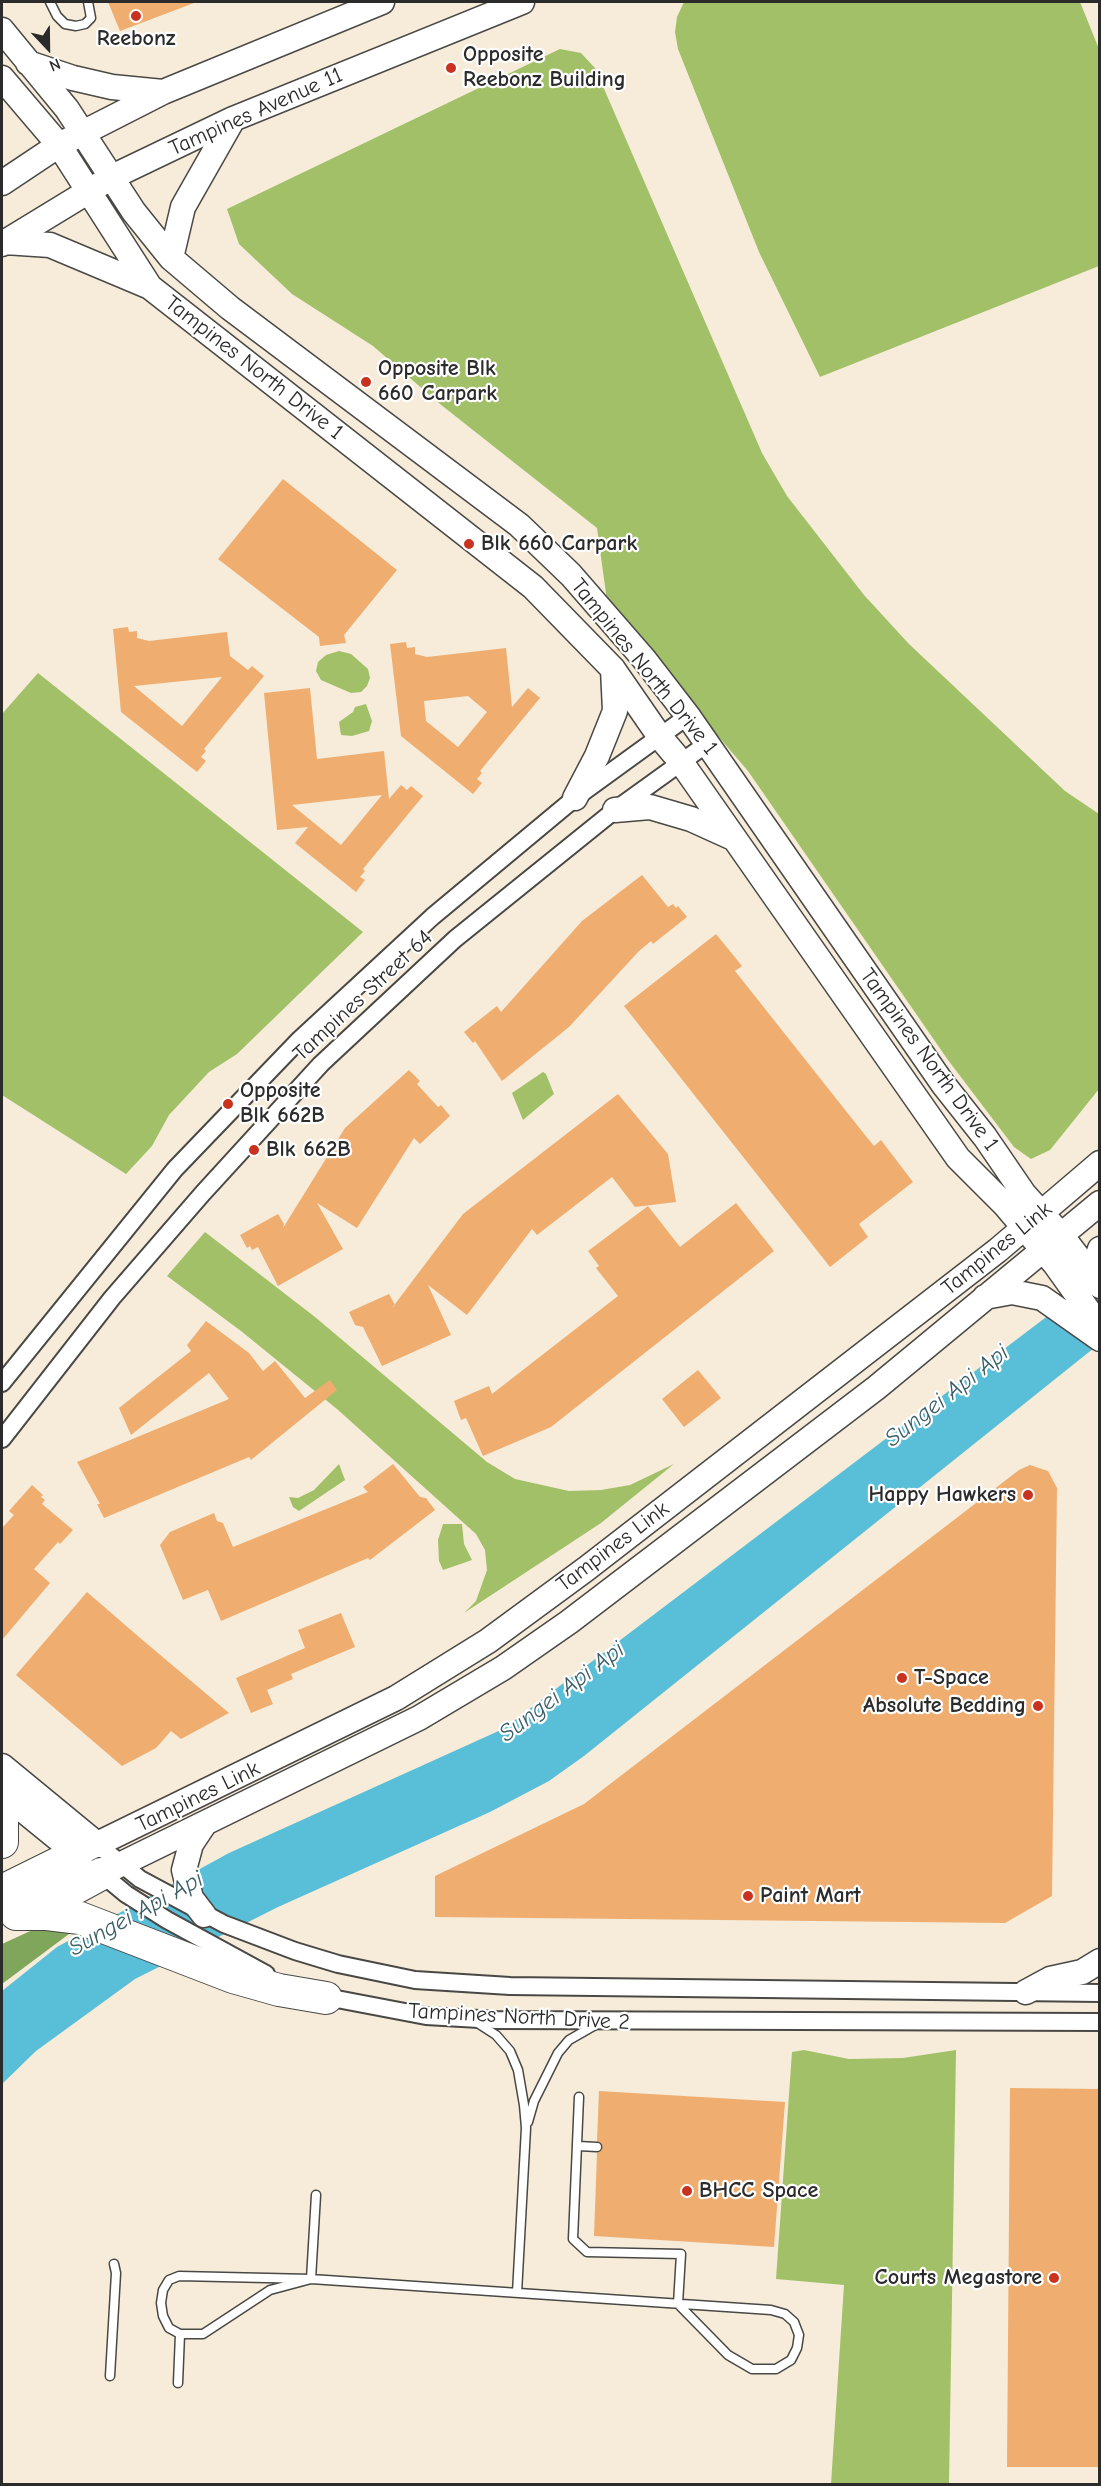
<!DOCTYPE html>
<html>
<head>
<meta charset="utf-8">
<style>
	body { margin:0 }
	#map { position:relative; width:1101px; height:2486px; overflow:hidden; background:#f6ecd9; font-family:"Comic Neue",sans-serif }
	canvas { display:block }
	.frame { position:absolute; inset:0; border:3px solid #2b2b2b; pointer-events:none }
	.north { position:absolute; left:18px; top:18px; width:60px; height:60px; -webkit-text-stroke:4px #fff; paint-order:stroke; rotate:158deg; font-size:16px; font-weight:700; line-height:24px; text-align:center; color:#2b2b2b }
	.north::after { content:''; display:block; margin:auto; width:21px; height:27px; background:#2b2b2b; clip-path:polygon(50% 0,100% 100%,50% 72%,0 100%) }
</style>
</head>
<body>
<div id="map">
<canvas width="1101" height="2486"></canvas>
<div class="frame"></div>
<div class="north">N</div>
</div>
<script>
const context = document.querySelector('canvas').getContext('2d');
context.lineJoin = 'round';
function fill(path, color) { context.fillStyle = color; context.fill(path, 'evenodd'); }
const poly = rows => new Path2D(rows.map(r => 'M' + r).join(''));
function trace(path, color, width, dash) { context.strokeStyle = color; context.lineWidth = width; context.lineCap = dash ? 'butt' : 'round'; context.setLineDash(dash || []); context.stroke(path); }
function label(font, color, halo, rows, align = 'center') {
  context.font = font + ' "Comic Neue",sans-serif'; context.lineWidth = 4.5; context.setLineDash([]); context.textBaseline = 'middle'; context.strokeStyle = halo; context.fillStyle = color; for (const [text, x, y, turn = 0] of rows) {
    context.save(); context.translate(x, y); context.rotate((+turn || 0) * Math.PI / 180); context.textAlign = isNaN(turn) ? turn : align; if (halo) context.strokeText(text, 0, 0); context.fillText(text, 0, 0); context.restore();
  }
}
fill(poly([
	[684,2,1080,2,1099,49,1099,266,820,377,759,252,678,49,675,32,677,17],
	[560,49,581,53,595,68,762,453,787,496,864,595,909,644,1065,791,1099,814,1099,1089,1050,1150,1031,1159,1014,1147,948,1060,748,771,608,608,597,528,440,404,373,346,292,294,239,244,227,209],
	[339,651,351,654,368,669,370,678,367,686,361,692,351,693,321,680,316,671,318,662,326,655],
	[38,673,363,932,237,1054,209,1072,169,1115,152,1146,126,1174,2,1095,2,714],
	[366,704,372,721,369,731,352,736,341,735,339,722,353,712,355,707],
	[543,1072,546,1074,554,1094,523,1120,512,1093],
	[205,1232,315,1317,487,1462,515,1479,569,1491,601,1490,630,1485,674,1464,601,1523,464,1613,476,1601,487,1570,485,1550,476,1534,337,1409,241,1331,167,1276],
	[339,1464,345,1480,299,1511,293,1507,289,1497,298,1498,314,1490],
	[443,1524,462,1524,464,1544,472,1560,443,1570,439,1561,438,1540],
	[804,2050,849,2059,903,2058,956,2050,949,2484,831,2484,844,2285,776,2279,792,2052]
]), '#a1c068');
fill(poly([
	[39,1927,73,1931,2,1984,2,1944]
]), '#80a65c');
fill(poly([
	[1099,1277,1099,1344,584,1756,549,1781,490,1812,278,1907,135,1979,36,2051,2,2084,2,1991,57,1947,229,1853,503,1729]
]), '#59bed7');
fill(poly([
	[108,2,194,2,194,3,120,31],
	[283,479,397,570,344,635,346,643,320,646,319,637,218,559],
	[128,627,129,632,137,631,137,638,149,641,227,632,230,656,248,670,252,666,264,676,204,749,206,751,201,757,206,761,197,772,121,712,113,629],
	[222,677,182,726,134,686],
	[406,642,407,648,415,647,415,654,427,657,506,648,512,707,528,688,540,698,480,771,482,773,477,779,482,783,473,794,401,736,390,644],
	[468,696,487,712,458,747,426,721,424,701],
	[310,688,317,759,384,751,389,799,401,785,407,790,411,786,423,796,363,869,365,871,360,877,365,880,356,892,295,843,308,827,277,830,264,693],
	[382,795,341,845,292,805],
	[642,875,668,907,673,904,676,908,678,906,687,917,653,944,651,941,639,951,569,1027,502,1081,475,1041,473,1043,464,1032,497,1006,501,1012,582,921],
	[716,934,742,966,735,971,865,1135,874,1146,881,1140,913,1182,859,1224,868,1237,830,1267,624,1006],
	[409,1070,420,1081,417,1084,438,1107,441,1105,450,1116,420,1144,414,1138,357,1228,317,1203,343,1249,278,1286,258,1247,252,1250,250,1246,247,1248,240,1235,278,1214,284,1224,283,1228,345,1128],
	[618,1094,668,1154,676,1202,635,1207,612,1177,537,1235,532,1229,467,1315,428,1285,451,1335,382,1366,363,1327,355,1325,349,1312,389,1294,395,1305,392,1308,463,1214],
	[736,1203,774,1251,551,1427,483,1456,466,1418,461,1420,454,1401,489,1386,492,1394,618,1296,596,1268,599,1266,588,1251,648,1206,680,1247],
	[206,1321,249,1353,263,1371,275,1361,305,1398,330,1380,337,1390,251,1460,249,1457,104,1518,97,1504,100,1504,77,1462,229,1399,209,1373,131,1435,119,1408,191,1351,187,1345],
	[698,1370,721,1398,684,1427,662,1399],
	[393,1464,420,1497,426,1498,435,1510,370,1560,368,1558,221,1621,208,1590,183,1600,160,1545,170,1532,214,1513,217,1521,223,1523,233,1547,368,1492,363,1487],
	[1030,1465,1048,1471,1057,1488,1052,1896,1005,1923,435,1917,435,1876,584,1804,1019,1470],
	[32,1485,43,1495,41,1497,45,1500,42,1504,73,1530,60,1544,58,1542,34,1569,50,1583,2,1640,2,1528,14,1515,9,1511],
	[87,1592,139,1637,229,1713,181,1739,171,1731,156,1748,122,1766,16,1675],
	[341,1613,355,1647,291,1674,293,1679,267,1690,273,1704,251,1713,236,1678,305,1648,298,1630],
	[1010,2088,1100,2089,1100,2467,1007,2467],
	[599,2091,785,2102,774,2247,594,2236,597,2153,603,2147,597,2141]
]), '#efad70');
const lane = poly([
	[50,2,57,16,65,24,76,26,85,24,91,18,88,2],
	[479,2024,496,2035,510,2051,518,2070,524,2105,526,2128,517,2293],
	[579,2097,573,2239,587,2252,681,2254,678,2304],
	[528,2122,534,2101,558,2053,569,2040,597,2024],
	[578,2146,597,2147],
	[311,2279,270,2290,203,2334,180,2334,169,2328,163,2316,161,2303,163,2290,169,2280,179,2276,311,2279,771,2310,785,2314,794,2322,799,2335,797,2348,791,2360,776,2369,752,2369,728,2355,678,2304],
	[311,2279,316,2195],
	[110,2376,116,2273,114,2264],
	[178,2383,180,2334]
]);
const street = poly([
	[2,1383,175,1169,300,1039,432,917,575,798,688,716],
	[2,1439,112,1298,203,1193,321,1064,455,939,615,810,708,743],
	[98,1845,140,1879,224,1924,295,1951,338,1964,415,1980,510,1986,1100,1993],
	[97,1870,126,1894,167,1920,266,1974],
	[321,1996,426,2016,497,2020,1100,2022]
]);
const secondary = poly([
	[2,30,67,109,134,212,171,258,230,308,519,525,571,575,644,659,688,716,943,1084,985,1137,1024,1194,1061,1235,1100,1286],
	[28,63,73,78,112,87,163,92],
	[2,78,59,145,150,287,533,587,613,669,660,737,681,762,958,1158,1005,1205,1055,1264,1100,1327],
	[2,183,59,145,163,92,382,2],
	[5,242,50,245,150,287],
	[2,244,112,177,233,119,522,2],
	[171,258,183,207,233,119],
	[575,798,597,756,615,711,613,669],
	[615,810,650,807,691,819,733,838],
	[1098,1284,1095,1264,1100,1249],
	[985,1297,1012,1292,1042,1298,1100,1339],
	[2,1766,98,1845],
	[2,1793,77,1854,396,1698,488,1641,586,1569,998,1250,1100,1163],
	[203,1826,191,1844,184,1870,191,1898,204,1915],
	[101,1874,419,1718,503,1668,569,1622,876,1388,1100,1203],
	[1026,1992,1050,1979,1082,1972,1100,1961]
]);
const highway = poly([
	[2,1810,2,1842],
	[2,1891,77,1854],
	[24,1911,66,1893,101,1874],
	[16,1914,47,1914,80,1918,233,1977,279,1990,326,1998]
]);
trace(lane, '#494845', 11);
trace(street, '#494845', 20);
trace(secondary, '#494845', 27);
trace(highway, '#494845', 34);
trace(lane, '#fff', 8);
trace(street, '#fff', 16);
trace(secondary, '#fff', 24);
trace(highway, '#fff', 32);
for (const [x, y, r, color] of [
	[136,16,6,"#c8321e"],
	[451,68,6,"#c8321e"],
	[366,382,6,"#c8321e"],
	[469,544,6,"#c8321e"],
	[228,1104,6,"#c8321e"],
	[254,1150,6,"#c8321e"],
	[1028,1495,6,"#c8321e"],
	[902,1678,6,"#c8321e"],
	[1038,1706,6,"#c8321e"],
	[748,1896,6,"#c8321e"],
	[687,2191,6,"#c8321e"],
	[1054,2278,6,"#c8321e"]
]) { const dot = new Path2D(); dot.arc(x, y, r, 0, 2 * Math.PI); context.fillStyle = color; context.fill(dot); trace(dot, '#fff', 2); }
label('bold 22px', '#2b2b2b', '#fff', [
	["Reebonz",136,39,"center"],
	["Opposite",463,55],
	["Reebonz Building",463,80],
	["Opposite Blk",378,369],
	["660 Carpark",378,394],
	["Blk 660 Carpark",481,544],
	["Opposite",240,1091],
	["Blk 662B",240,1116],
	["Blk 662B",266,1150],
	["Happy Hawkers",1016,1495,"right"],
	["T-Space",914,1678],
	["Absolute Bedding",1026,1706,"right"],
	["Paint Mart",760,1896],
	["BHCC Space",699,2191],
	["Courts Megastore",1042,2278,"right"]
], 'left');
label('22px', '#2b2b2b', '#fff', [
	["Tampines Avenue 11",256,112,-24],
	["Tampines North Drive 1",254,368,38],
	["Tampines North Drive 1",644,667,51],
	["Tampines Street 64",363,996,-43],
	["Tampines North Drive 1",929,1060,54],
	["Tampines Link",997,1249,-39],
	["Tampines Link",613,1547,-37],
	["Tampines Link",198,1797,-26],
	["Tampines North Drive 2",519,2017,3]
]);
label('italic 24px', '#3b5e67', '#fff', [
	["Sungei Api Api",947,1396,-38],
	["Sungei Api Api",562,1692,-37],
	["Sungei Api Api",136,1914,-29]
]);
</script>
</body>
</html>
